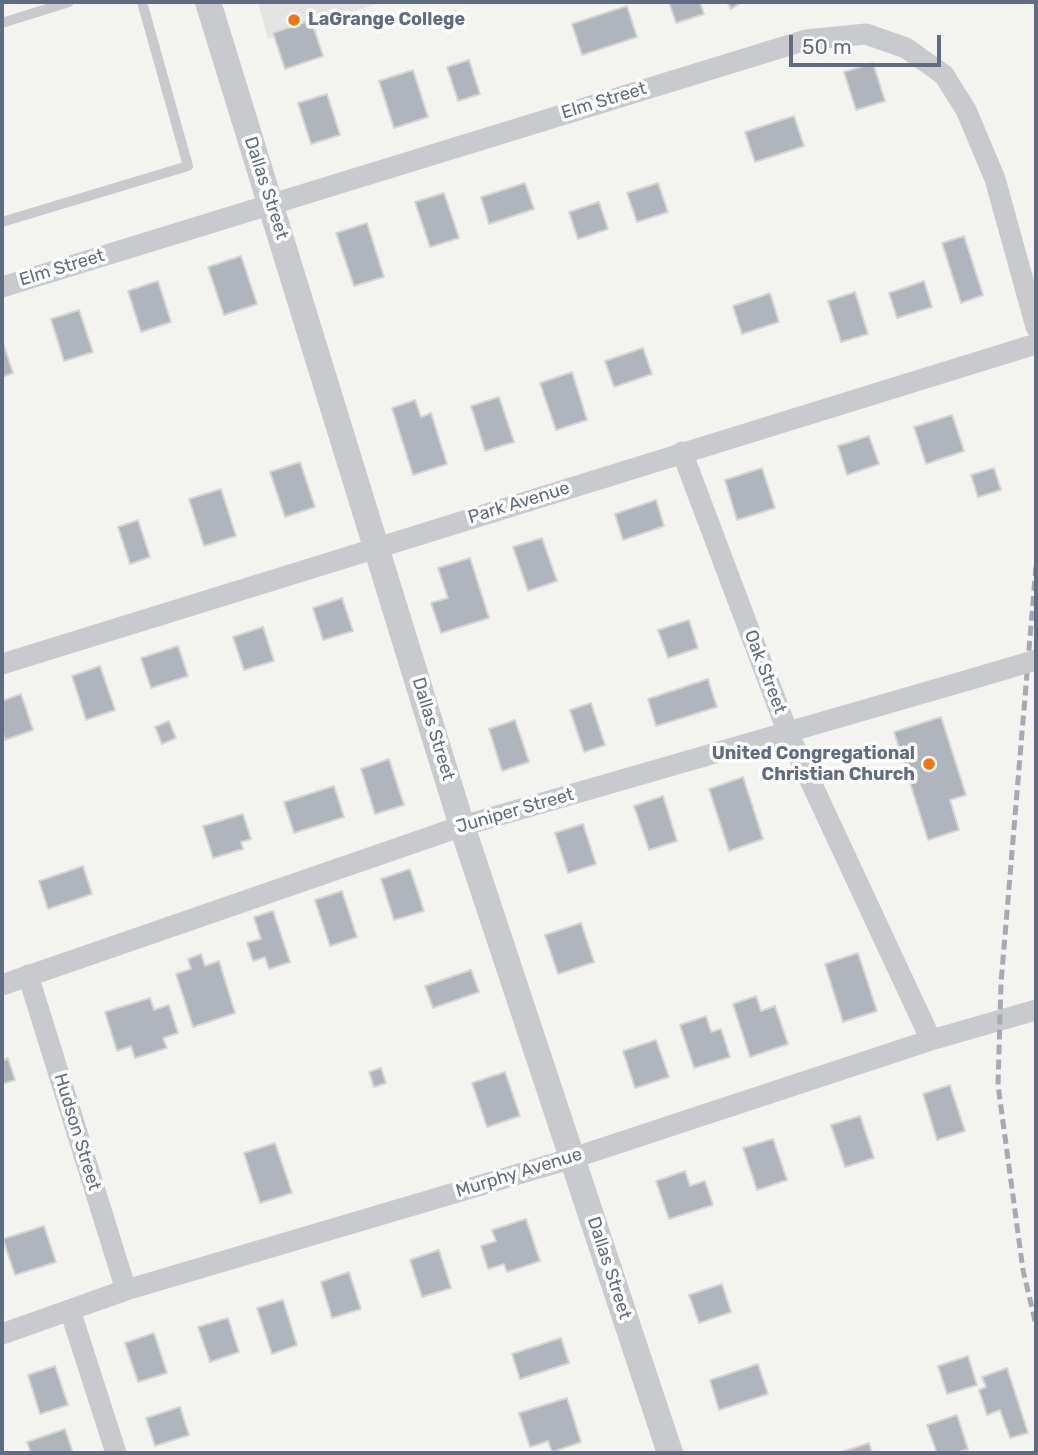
<!DOCTYPE html>
<html>
<head>
<meta charset="utf-8">
<style>
	body { margin:0 }
	#map { position:relative; width:1038px; height:1455px; overflow:hidden; background:#f3f4ef; font-family:Rubik,sans-serif }
	canvas { display:block }
	.frame { position:absolute; inset:0; border:4px solid #606c84; pointer-events:none }
	.scale { position:absolute; left:789px; top:35px; width:152px; height:32px; box-sizing:border-box; border:4px solid #606c84; border-top:0; padding-left:9px; font-size:21px; line-height:24px; white-space:nowrap; color:#606c84; -webkit-text-stroke:5px #fff; paint-order:stroke }
</style>
</head>
<body>
<div id="map">
<canvas width="1038" height="1455"></canvas>
<div class="frame"></div>
<div class="scale">50 m</div>
</div>
<script>
const context = document.querySelector('canvas').getContext('2d');
context.lineJoin = 'round';
function fill(path, color) { context.fillStyle = color; context.fill(path, 'evenodd'); }
const poly = rows => new Path2D(rows.map(r => 'M' + r).join(''));
function trace(path, color, width, dash) { context.strokeStyle = color; context.lineWidth = width; context.lineCap = dash ? 'butt' : 'round'; context.setLineDash(dash || []); context.stroke(path); }
function label(font, color, halo, rows, align = 'center') {
  context.font = font + ' Rubik,sans-serif'; context.lineWidth = 7; context.setLineDash([]); context.textBaseline = 'middle'; context.strokeStyle = halo; context.fillStyle = color; for (const [text, x, y, turn = 0] of rows) {
    context.save(); context.translate(x, y); context.rotate((+turn || 0) * Math.PI / 180); context.textAlign = isNaN(turn) ? turn : align; if (halo) context.strokeText(text, 0, 0); context.fillText(text, 0, 0); context.restore();
  }
}
fill(poly([
	[258,2,383,2,268,39]
]), '#e4e5e3');
const building = poly([
	[669,2,700,2,704,14,676,23,669,2],
	[727,2,742,2,731,9,727,2],
	[627,6,637,37,582,55,572,24,627,6],
	[311,20,323,56,285,69,273,33,311,20],
	[469,60,480,94,458,101,447,67,469,60],
	[873,63,885,101,856,110,844,72,873,63],
	[413,70,428,117,394,128,379,81,413,70],
	[327,94,340,135,311,144,298,103,327,94],
	[794,116,804,146,755,162,745,132,794,116],
	[525,183,534,209,489,224,481,197,525,183],
	[658,183,668,212,637,222,627,193,658,183],
	[444,193,459,238,430,247,415,202,444,193],
	[599,202,608,229,578,239,569,212,599,202],
	[367,223,384,277,354,286,336,233,367,223],
	[964,236,983,295,961,303,942,243,964,236],
	[241,256,257,304,224,315,208,267,241,256],
	[158,281,171,322,141,332,128,291,158,281],
	[924,281,932,307,897,318,889,293,924,281],
	[855,292,868,334,841,342,828,301,855,292],
	[770,293,779,322,742,334,733,306,770,293],
	[79,310,93,352,64,361,51,319,79,310],
	[2,340,13,373,2,377,2,340],
	[643,348,652,374,614,387,605,361,643,348],
	[572,372,587,420,556,430,540,383,572,372],
	[499,397,514,442,485,451,471,406,499,397],
	[415,400,421,417,431,413,447,464,413,475,392,408,415,400],
	[952,415,964,451,926,464,914,427,952,415],
	[869,436,879,464,847,475,838,446,869,436],
	[300,462,315,507,285,517,270,472,300,462],
	[762,468,775,508,737,520,725,480,762,468],
	[994,468,1001,490,978,497,971,475,994,468],
	[221,489,236,536,204,546,189,499,221,489],
	[656,500,664,526,623,540,615,514,656,500],
	[138,520,150,557,130,564,118,527,138,520],
	[542,538,557,581,528,591,513,547,542,538],
	[470,558,489,618,441,633,431,603,448,598,438,568,470,558],
	[342,598,353,631,323,640,313,608,342,598],
	[689,620,698,648,668,658,658,630,689,620],
	[263,627,274,661,244,670,233,637,263,627],
	[178,646,188,676,151,688,141,658,178,646],
	[100,666,115,710,86,720,72,676,100,666],
	[708,679,717,707,656,726,648,699,708,679],
	[21,694,33,730,5,740,2,730,2,701,21,694],
	[591,703,605,745,584,752,570,710,591,703],
	[941,717,966,795,950,800,959,830,928,840,894,732,941,717],
	[515,720,529,762,502,771,489,729,515,720],
	[169,721,176,738,162,744,155,727,169,721],
	[389,759,404,805,375,814,361,769,389,759],
	[743,777,763,839,729,851,709,789,743,777],
	[334,786,344,817,294,833,284,802,334,786],
	[663,796,677,841,649,850,634,806,663,796],
	[243,814,251,839,241,842,243,849,213,858,203,826,243,814],
	[583,824,596,864,568,873,555,833,583,824],
	[83,866,92,894,48,909,39,881,83,866],
	[410,869,424,911,394,920,381,879,410,869],
	[342,891,357,937,330,946,315,900,342,891],
	[273,911,290,962,269,969,265,957,253,961,247,943,261,939,254,917,273,911],
	[581,923,594,962,558,974,545,935,581,923],
	[858,953,877,1011,843,1022,825,964,858,953],
	[201,954,205,966,219,961,235,1013,193,1027,176,974,191,969,188,959,201,954],
	[471,970,479,992,433,1008,425,986,471,970],
	[756,996,761,1011,775,1006,788,1044,750,1057,733,1004,756,996],
	[150,998,154,1010,169,1005,178,1033,163,1038,167,1048,135,1058,131,1046,117,1051,105,1012,150,998],
	[706,1016,711,1032,721,1029,730,1057,694,1068,680,1025,706,1016],
	[656,1040,669,1077,635,1088,623,1051,656,1040],
	[8,1058,15,1080,2,1084,2,1061,8,1058],
	[381,1068,386,1083,374,1087,369,1072,381,1068],
	[505,1072,520,1116,487,1127,472,1083,505,1072],
	[950,1085,965,1131,937,1140,923,1094,950,1085],
	[860,1116,874,1158,845,1167,831,1125,860,1116],
	[773,1139,787,1180,757,1190,743,1148,773,1139],
	[275,1143,292,1193,260,1203,244,1153,275,1143],
	[685,1171,690,1186,705,1181,713,1205,669,1219,656,1181,685,1171],
	[526,1219,540,1261,507,1272,504,1264,488,1269,481,1246,496,1241,492,1230,526,1219],
	[44,1226,56,1262,15,1275,3,1239,44,1226],
	[439,1250,451,1288,422,1297,410,1260,439,1250],
	[349,1272,361,1309,332,1318,321,1282,349,1272],
	[722,1284,731,1312,699,1323,689,1295,722,1284],
	[283,1300,297,1345,272,1354,257,1308,283,1300],
	[228,1318,239,1352,210,1362,198,1327,228,1318],
	[154,1333,167,1373,138,1382,125,1343,154,1333],
	[561,1338,569,1363,520,1379,512,1354,561,1338],
	[968,1356,977,1385,947,1394,938,1366,968,1356],
	[758,1364,768,1394,719,1410,710,1380,758,1364],
	[55,1366,68,1405,40,1414,28,1375,55,1366],
	[1007,1368,1028,1433,1010,1438,1000,1410,987,1415,979,1390,986,1387,982,1377,1007,1368],
	[567,1398,581,1442,552,1452,548,1441,530,1447,519,1413,567,1398],
	[180,1407,189,1435,155,1446,146,1418,180,1407],
	[957,1415,968,1449,956,1453,937,1453,927,1425,957,1415],
	[65,1429,73,1453,31,1453,27,1442,65,1429],
	[869,1443,872,1453,839,1453,869,1443]
]);
fill(building, '#b0b5bd');
trace(building, '#d5d5d2', 2);
trace(poly([
	[2,23,69,2],
	[2,222,188,166,142,2]
]), '#c8cace', 10);
trace(poly([
	[2,287,806,40,866,34,906,48,944,75,966,110,995,179,1036,327],
	[682,452,788,733,931,1040],
	[2,664,1036,344],
	[28,975,126,1290],
	[2,985,462,826,972,679],
	[70,1310,116,1453],
	[2,1334,126,1290,573,1158,931,1040,1036,1010]
]), '#c8cace', 21);
trace(poly([
	[208,2,462,826,670,1453]
]), '#c8cace', 26);
trace(poly([
	[1036,566,1001,983,998,1085,1023,1270,1036,1325]
]), '#a7aab2', 5, [10, 5]);
trace(poly([
	[972,679,1036,660]
]), '#c8cace', 21);
for (const [x, y, r, color] of [
	[294,20,7,"#f4740f"],
	[929,764,7,"#f4740f"]
]) { const dot = new Path2D(); dot.arc(x, y, r, 0, 2 * Math.PI); context.fillStyle = color; context.fill(dot); trace(dot, '#fff', 2.5); }
label('bold 18px', '#606c84', '#fff', [
	["LaGrange College",308,20],
	["United Congregational",915,754,"right"],
	["Christian Church",915,775,"right"]
], 'left');
label('18px', '#606c84', '#fff', [
	["Elm Street",604,101,-17],
	["Dallas Street",266,188,72],
	["Elm Street",62,268,-17],
	["Park Avenue",519,503,-17],
	["Oak Street",765,672,69],
	["Dallas Street",433,729,73],
	["Juniper Street",515,811,-16],
	["Hudson Street",77,1132,73],
	["Murphy Avenue",519,1173,-17],
	["Dallas Street",609,1268,72]
]);
</script>
</body>
</html>
